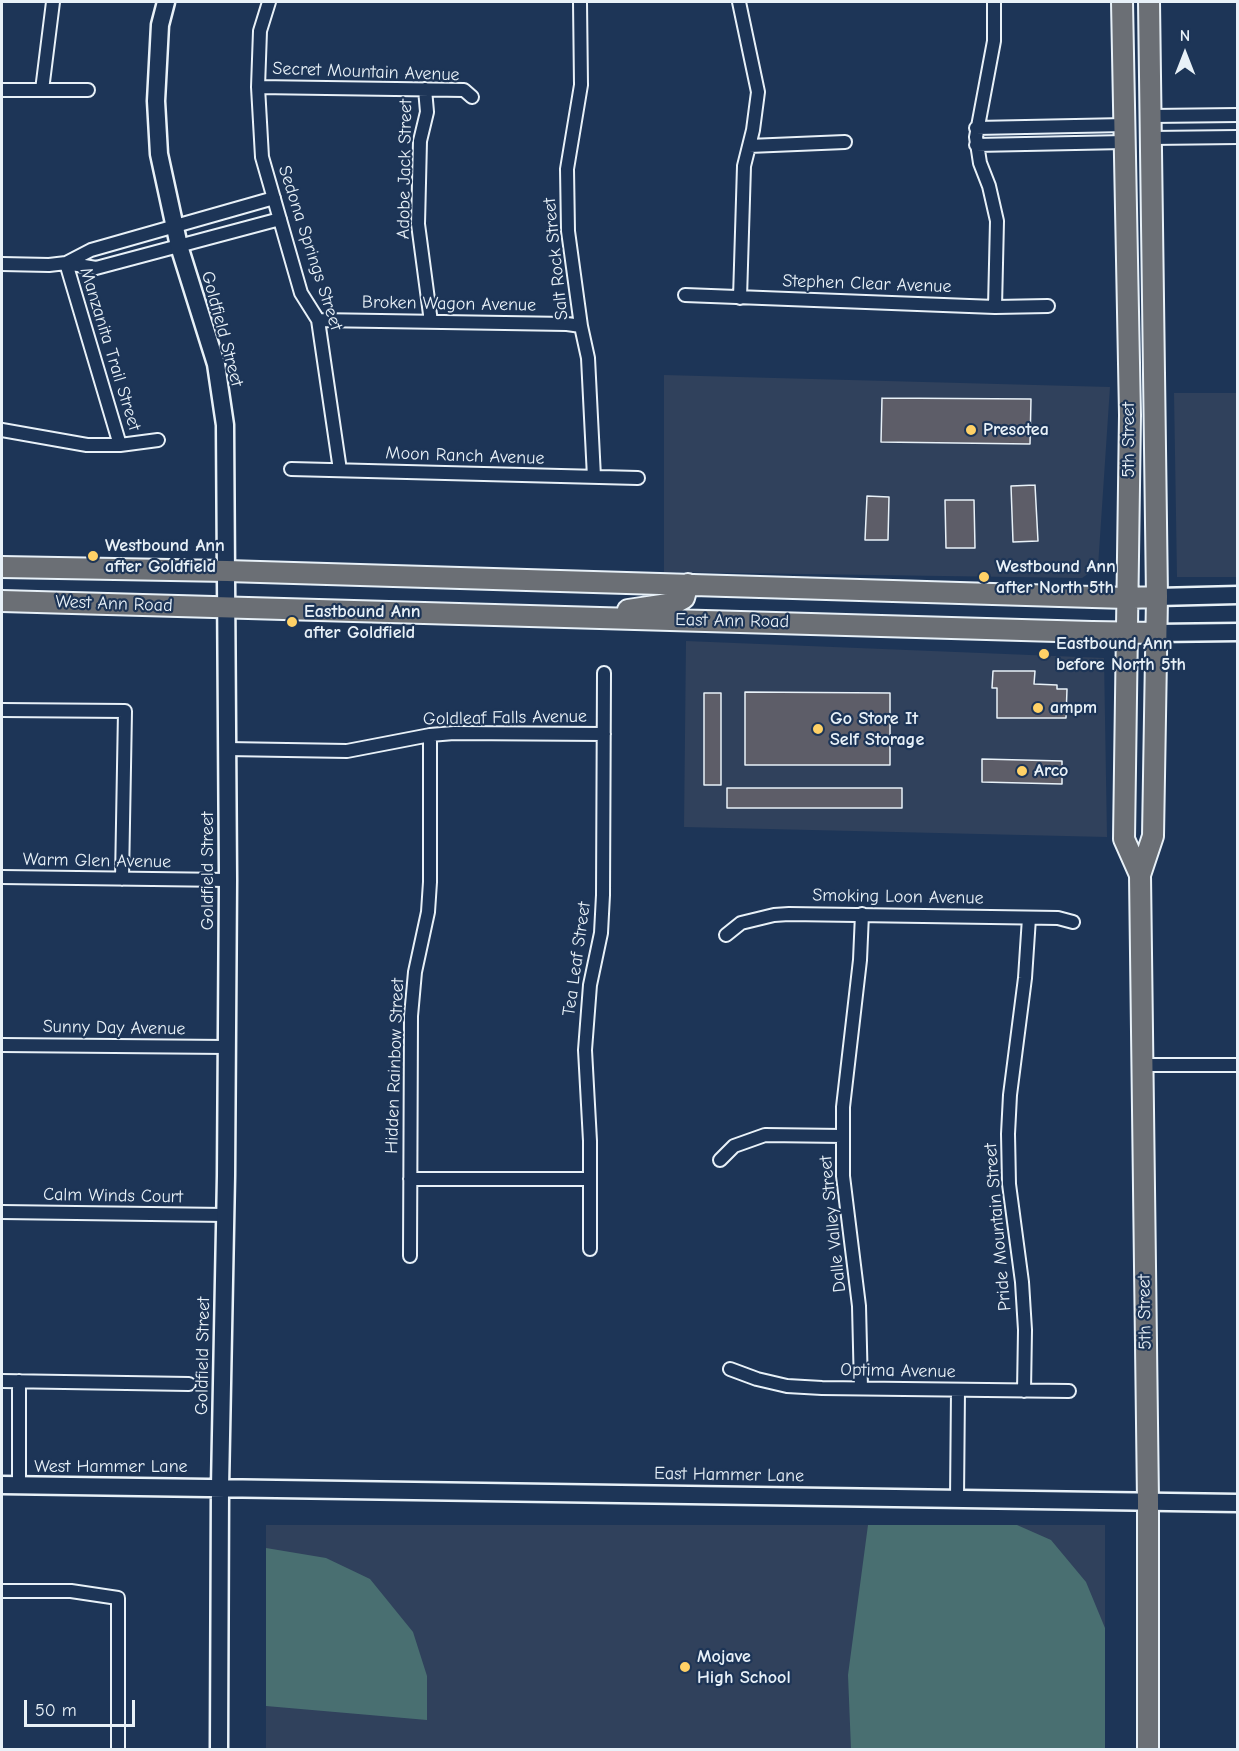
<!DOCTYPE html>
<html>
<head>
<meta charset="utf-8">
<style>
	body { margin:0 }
	#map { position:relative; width:1239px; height:1751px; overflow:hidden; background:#1d3557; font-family:"Comic Neue",sans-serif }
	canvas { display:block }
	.frame { position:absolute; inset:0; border:3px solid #e8f1f8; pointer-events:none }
	.north { position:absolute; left:1155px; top:24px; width:60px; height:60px; -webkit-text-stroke:4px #1d3557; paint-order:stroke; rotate:0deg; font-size:16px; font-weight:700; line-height:24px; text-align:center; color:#e8f1f8 }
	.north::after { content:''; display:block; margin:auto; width:21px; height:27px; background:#e8f1f8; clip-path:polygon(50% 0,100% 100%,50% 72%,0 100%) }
	.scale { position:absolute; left:24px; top:1700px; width:111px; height:27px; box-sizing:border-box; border:3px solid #e8f1f8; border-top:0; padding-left:8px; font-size:18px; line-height:21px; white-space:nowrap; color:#e8f1f8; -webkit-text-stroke:4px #1d3557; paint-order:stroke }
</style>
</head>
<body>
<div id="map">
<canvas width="1239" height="1751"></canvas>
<div class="frame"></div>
<div class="north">N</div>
<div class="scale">50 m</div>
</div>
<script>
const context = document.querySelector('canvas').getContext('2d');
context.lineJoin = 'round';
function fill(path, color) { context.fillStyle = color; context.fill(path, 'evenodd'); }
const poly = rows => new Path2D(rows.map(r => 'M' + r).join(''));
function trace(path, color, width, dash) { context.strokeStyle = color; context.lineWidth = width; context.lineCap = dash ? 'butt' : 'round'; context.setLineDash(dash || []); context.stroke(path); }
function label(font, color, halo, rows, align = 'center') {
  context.font = font + ' "Comic Neue",sans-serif'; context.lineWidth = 4.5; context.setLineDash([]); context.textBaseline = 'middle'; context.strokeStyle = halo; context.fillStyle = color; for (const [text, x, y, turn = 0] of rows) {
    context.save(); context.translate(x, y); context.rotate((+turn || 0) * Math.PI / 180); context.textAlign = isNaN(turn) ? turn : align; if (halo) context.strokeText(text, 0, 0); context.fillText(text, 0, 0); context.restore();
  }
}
fill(poly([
	[664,375,1110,387,1098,567,1082,578,664,572],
	[1174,393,1237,393,1237,577,1177,577],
	[686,641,1104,658,1107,837,684,827],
	[266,1525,1105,1525,1105,1749,266,1749]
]), '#30415c');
fill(poly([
	[868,1525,1017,1525,1051,1540,1086,1582,1105,1628,1105,1749,851,1749,848,1675],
	[266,1548,326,1558,370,1579,413,1632,427,1676,427,1720,266,1706]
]), '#496f71');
const building = poly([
	[882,398,1031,399,1030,444,881,442,882,398],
	[1035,485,1038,541,1013,542,1011,486,1035,485],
	[867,496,889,497,888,540,865,540,867,496],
	[945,500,974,500,975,548,946,548,945,500],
	[993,671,1035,671,1034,684,1057,685,1057,689,1067,689,1066,718,997,718,997,688,992,688,993,671],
	[745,692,890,693,890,765,745,765,745,692],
	[704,693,721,693,721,785,704,785,704,693],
	[982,759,1062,761,1062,784,982,782,982,759],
	[727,788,902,788,902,808,727,808,727,788]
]);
fill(building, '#5d5d68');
trace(building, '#e8f1f8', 1.5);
const street = poly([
	[269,2,260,31,258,87,262,157,301,293,318,320,340,470],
	[580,2,581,85,567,169,568,231,581,326,588,358,594,477],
	[739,2,758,92,753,130,744,166,740,298],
	[994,2,994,41,976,137,980,163,989,186,997,221,995,307],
	[258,87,464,90,472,97],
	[425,89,427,112,420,141,418,224,431,322],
	[2,90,88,90],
	[42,90,53,2],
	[1151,116,1238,115],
	[976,128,1125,125],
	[1151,138,1238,137],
	[976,145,1125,142],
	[749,146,845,142],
	[66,263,91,250,274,198],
	[66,263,120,445],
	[2,264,49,265,66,263,96,268,280,219],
	[685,295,995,307,1048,306],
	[318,320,567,324,581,326],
	[2,430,87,445,120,445,158,440],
	[291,469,638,478],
	[2,710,125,711,122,879],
	[227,749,347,751,430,735,454,733,604,734],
	[2,877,228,880],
	[726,935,741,923,774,915,789,914,1058,918,1073,922],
	[2,1045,227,1047],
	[1142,1065,1238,1065],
	[720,1160,734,1146,765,1135,843,1136],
	[410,1179,590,1179],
	[2,1212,225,1215],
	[590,1249,590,1141,585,1050,590,985,601,933,603,895,604,673],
	[410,1256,411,1016,415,972,428,912,430,882,430,735],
	[730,1369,757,1379,787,1386,822,1388,1069,1391],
	[2,1381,189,1384],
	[19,1381,19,1486],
	[861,1388,859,1306,843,1176,843,1107,860,960,862,914],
	[1024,1391,1025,1330,1022,1282,1009,1184,1008,1134,1010,1095,1025,978,1029,918],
	[957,1499,958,1390],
	[2,1591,71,1591,118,1598,118,1750]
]);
const secondary = poly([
	[166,2,160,25,156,101,159,154,179,246,216,364,225,425,228,880,226,1176,220,1487,219,1750],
	[1157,597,1238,595],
	[1156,633,1238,632],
	[2,1485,1238,1503]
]);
const primary = poly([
	[1122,2,1130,415,1124,839,1140,875],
	[2,567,227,571,1126,598,1157,597],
	[2,601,1092,632,1156,633],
	[628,610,675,603,684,598,688,584],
	[1148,1750,1148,1501,1140,875,1153,836,1157,597,1149,2]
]);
trace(street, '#e8f1f8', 16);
trace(secondary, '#e8f1f8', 21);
trace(primary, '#e8f1f8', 24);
trace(street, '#1d3557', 12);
trace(secondary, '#1d3557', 16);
trace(primary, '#6b6f75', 20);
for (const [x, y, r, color] of [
	[971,430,6,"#ffd166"],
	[93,556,6,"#ffd166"],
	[984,577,6,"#ffd166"],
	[292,622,6,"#ffd166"],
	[1044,654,6,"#ffd166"],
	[1038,708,6,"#ffd166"],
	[818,729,6,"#ffd166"],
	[1022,771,6,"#ffd166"],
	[685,1667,6,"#ffd166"]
]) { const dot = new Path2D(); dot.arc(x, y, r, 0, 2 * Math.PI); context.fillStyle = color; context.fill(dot); trace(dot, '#1d3557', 2); }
label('18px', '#e8f1f8', '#1d3557', [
	["Secret Mountain Avenue",366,72,2],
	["Adobe Jack Street",405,169,-89],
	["Sedona Springs Street",310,248,72],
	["Salt Rock Street",556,259,-96],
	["Stephen Clear Avenue",867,284,2],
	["Broken Wagon Avenue",449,304,1],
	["Goldfield Street",222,329,75],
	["Manzanita Trail Street",110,349,73],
	["5th Street",1129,440,-90],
	["Moon Ranch Avenue",465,456,2],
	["West Ann Road",114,604,2],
	["East Ann Road",732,621,1],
	["Goldleaf Falls Avenue",505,718,-1],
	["Warm Glen Avenue",97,861,1],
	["Goldfield Street",208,871,-90],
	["Smoking Loon Avenue",898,897,1],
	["Tea Leaf Street",577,959,-82],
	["Sunny Day Avenue",114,1028,1],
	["Hidden Rainbow Street",395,1066,-88],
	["Calm Winds Court",113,1196,1],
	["Dalle Valley Street",833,1224,-96],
	["Pride Mountain Street",998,1227,-95],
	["5th Street",1145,1312,-91],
	["Goldfield Street",203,1356,-89],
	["Optima Avenue",898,1371,1],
	["West Hammer Lane",111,1467],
	["East Hammer Lane",729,1475,1]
]);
label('bold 18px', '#e8f1f8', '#1d3557', [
	["Presotea",983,430],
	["Westbound Ann",105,546],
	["after Goldfield",105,567],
	["Westbound Ann",996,567],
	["after North 5th",996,588],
	["Eastbound Ann",304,612],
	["after Goldfield",304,633],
	["Eastbound Ann",1056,644],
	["before North 5th",1056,665],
	["ampm",1050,708],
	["Go Store It",830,719],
	["Self Storage",830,740],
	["Arco",1034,771],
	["Mojave",697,1657],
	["High School",697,1678]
], 'left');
</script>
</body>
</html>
